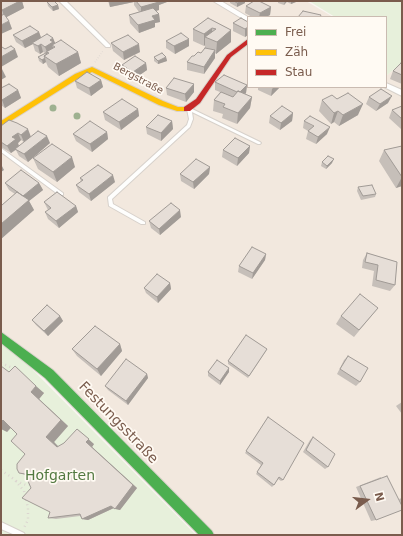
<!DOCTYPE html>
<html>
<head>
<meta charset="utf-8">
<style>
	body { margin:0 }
	#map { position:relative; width:403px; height:536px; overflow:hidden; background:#f9f5f0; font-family:"DejaVu Sans",sans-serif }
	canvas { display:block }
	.frame { position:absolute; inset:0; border:2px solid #7a5c4d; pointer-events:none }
	.legend { position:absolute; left:247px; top:16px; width:140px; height:72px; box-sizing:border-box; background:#fffaf3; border:1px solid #cabbb1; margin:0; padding:5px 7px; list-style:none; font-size:12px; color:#7a5c4d }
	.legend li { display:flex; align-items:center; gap:8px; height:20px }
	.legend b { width:20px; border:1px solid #cabbb1 }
	.north { position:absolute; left:347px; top:480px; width:40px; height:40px; -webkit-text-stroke:3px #fffaf3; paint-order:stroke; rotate:75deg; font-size:11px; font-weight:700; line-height:16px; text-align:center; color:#7a5c4d }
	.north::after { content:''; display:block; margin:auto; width:14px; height:18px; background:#7a5c4d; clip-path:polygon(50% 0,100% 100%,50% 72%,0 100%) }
</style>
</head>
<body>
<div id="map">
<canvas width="403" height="536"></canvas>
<div class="frame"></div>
<ul class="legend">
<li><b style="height:5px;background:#4caf50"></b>Frei</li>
<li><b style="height:5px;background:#ffc107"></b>Zäh</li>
<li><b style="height:5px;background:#c62828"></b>Stau</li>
</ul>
<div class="north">N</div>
</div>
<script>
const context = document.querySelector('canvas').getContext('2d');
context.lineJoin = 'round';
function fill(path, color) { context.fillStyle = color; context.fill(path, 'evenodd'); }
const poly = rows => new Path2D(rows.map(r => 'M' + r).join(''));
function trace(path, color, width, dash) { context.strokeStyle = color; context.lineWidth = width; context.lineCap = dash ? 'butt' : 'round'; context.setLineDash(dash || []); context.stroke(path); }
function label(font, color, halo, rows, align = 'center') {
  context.font = font + ' "DejaVu Sans",sans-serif'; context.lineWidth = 3.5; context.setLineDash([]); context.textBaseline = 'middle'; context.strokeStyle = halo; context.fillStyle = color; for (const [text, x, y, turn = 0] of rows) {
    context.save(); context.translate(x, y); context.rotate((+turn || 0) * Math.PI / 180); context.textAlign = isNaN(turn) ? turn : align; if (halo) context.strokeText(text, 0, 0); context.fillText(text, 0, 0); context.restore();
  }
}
fill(poly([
	[1,1,306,1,333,17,248,17,248,87,386,87,386,76,398,66,402,67,402,535,215,535,1,331]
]), '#f2e8de');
fill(poly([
	[309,1,402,1,402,67,398,66,386,76,386,17,335,17],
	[1,344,24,361,196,535,1,535]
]), '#e7f0db');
const lane = poly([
	[188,108,190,108,260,142,261,143,260,144,258,144,192,112,193,119,190,127,112,199,113,204,145,222,145,224,141,224,109,206,108,198,108,197,187,125,189,119,187,109,188,108],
	[1,148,63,193,63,195,59,195,1,152,1,148],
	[1,522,24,533,25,535,15,535,1,529,1,522]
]);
const street = poly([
	[59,1,66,1,110,45,110,47,106,47,59,1],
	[213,1,221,1,248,17,248,22,213,1],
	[386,83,402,90,402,96,384,87,386,87,386,83]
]);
const fast = poly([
	[1,332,53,370,212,531,214,535,199,535,45,378,1,343,1,332]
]);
const slow = poly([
	[92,67,163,101,178,107,190,107,191,109,187,111,177,111,159,105,92,72,79,78,1,127,1,121,75,74,92,67]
]);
const jam = poly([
	[248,39,248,44,231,57,200,103,190,111,184,111,184,107,196,99,227,55,248,39]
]);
trace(lane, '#d7d1cb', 2);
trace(street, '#d7d1cb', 2);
trace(fast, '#d9d2cb', 2);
trace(slow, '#d9d2cb', 2);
trace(jam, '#d9d2cb', 2);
trace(poly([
	[95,62,103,51]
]), '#dcd5d0', 1.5, [0.5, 2]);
trace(poly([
	[1,363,15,369],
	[1,470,15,480,24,491,28,508,28,520,24,528],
	[16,481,26,485,31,484]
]), '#dcd5d0', 2.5, [1, 3.5]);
fill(lane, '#fefefd');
fill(street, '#fefefd');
fill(fast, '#4caf50');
fill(slow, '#ffc107');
fill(jam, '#c62828');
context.fillStyle = '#9eb190';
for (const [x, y] of [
	[53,108],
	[77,116]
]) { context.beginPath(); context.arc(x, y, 3.5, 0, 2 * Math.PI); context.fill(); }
fill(poly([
	[2,1,22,1,24,8,6,17,9,21,12,29,1,15,1,2],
	[108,1,167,1,167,2,159,5,159,10,156,11,159,14,160,22,155,23,155,27,139,33,130,23,129,15,139,12,134,5,134,2,110,7],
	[230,1,245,1,245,3,237,7,230,3],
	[273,1,296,1,296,2,291,4,287,2,284,5,278,3,278,2],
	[47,2,58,5,59,9,53,11,48,6],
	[246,6,271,7,270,15,266,17,252,17,245,13],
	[208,18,231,30,231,42,216,54,215,53,215,58,204,74,187,70,187,62,194,56,201,53,205,48,205,45,204,46,193,41,193,29],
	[248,22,248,35,245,37,233,31,233,23],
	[39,32,41,38,53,38,55,44,78,52,81,63,59,76,48,67,46,62,43,64,39,61,38,57,45,53,43,52,40,54,35,51,33,44,25,48,16,42,13,35],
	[189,39,189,46,175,54,166,48,166,41],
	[111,43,140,52,124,60,113,51],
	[154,57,166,57,167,61,158,64,154,61],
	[146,63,147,70,134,79,123,73,122,65],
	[402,64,402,84,390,79,393,71],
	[101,80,103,87,91,96,77,88,75,81],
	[215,82,247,85,246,93,245,94,252,97,250,108,237,124,222,118,223,114,213,111,214,100,220,92,215,90],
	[194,84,194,92,186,102,167,95,166,88],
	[258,87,280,87,271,96,258,90],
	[1,88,18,90,21,98,5,108,1,105],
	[369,97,388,103,376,111,366,104],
	[337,99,358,115,339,126,334,122,331,124,319,111,322,100],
	[402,106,402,128,401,129,389,118,392,110],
	[138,109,139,116,121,130,105,120,103,112],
	[293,113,292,121,280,130,269,123,270,116],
	[172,121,173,129,161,141,147,134,146,127],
	[304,121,327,134,316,144,306,139,308,131,303,128],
	[1,126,31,137,24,142,21,140,18,143,19,146,50,143,28,162,19,156,16,150,11,153,1,147],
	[107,132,108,139,92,152,76,141,73,134],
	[250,146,249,153,237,166,222,157,223,150],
	[402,146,402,186,396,188,379,161,384,150],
	[33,158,75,167,57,182,38,169],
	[322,162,332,163,326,169,321,166],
	[210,167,209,174,194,189,181,181,180,174],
	[80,178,115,182,91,201,79,192,76,185,81,182],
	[5,183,39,183,43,190,29,201,34,210,1,239,1,205,2,205,15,194,9,190],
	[358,187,376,194,375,197,361,200,357,191],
	[44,202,76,206,78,212,59,228,48,219,45,212,48,210],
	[181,217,160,235,151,228,149,221],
	[367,253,397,262,395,285,390,291,372,286,374,271,362,268,363,260],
	[266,254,265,260,252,279,238,272,239,266],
	[170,283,171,289,158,303,146,293,144,288],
	[378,308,354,337,336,324,341,316],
	[60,316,63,321,48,336,36,325,32,320],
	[120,344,122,351,101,376,77,356,72,349],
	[267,349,266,351,248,378,228,364,228,361],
	[348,356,360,382,356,386,337,374,344,360],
	[9,372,44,393,39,399,68,426,54,442,58,447,94,444,92,447,137,488,120,510,114,508,88,520,82,519,80,516,56,519,48,518,50,512,31,488,26,475,19,473,25,454,17,434,11,428,7,432],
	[208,372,229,372,220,385,208,376],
	[147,374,148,378,128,405,108,390,105,386],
	[402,402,402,414,396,406],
	[268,417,283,480,281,481,278,479,274,485,272,487,256,474,261,465,245,453],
	[313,437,328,467,325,469,303,452,310,440],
	[381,477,376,520,371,521,356,487],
	[402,498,402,505,399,499]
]), '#c6bfb9');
fill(poly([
	[18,1,22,1,24,8,5,18,2,10],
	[109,1,134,1,134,2,110,7],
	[156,1,167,1,167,2,159,5,159,10,141,15,141,7],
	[242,1,245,1,245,3,237,7,237,3],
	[285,1,287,1,284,5],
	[291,1,296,1,296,2,291,4],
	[58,5,59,9,53,11,52,7],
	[271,7,270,15,266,17,259,17,260,13],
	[159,14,160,22,155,23,155,27,139,33,138,25,152,16],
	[9,21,12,29,1,34,1,25],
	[248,27,248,35,245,37,245,29],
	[212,28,212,39,205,37,205,45,204,46,204,34],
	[231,30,231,42,216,54,217,42],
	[39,32,42,40,32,43,33,44,25,48,22,41],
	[53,38,56,45,52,45,54,50,47,52,45,47,50,40],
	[189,39,189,46,175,54,174,46],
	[41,44,43,52,40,54,38,46],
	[139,44,140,52,124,60,123,52],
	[15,49,18,57,1,67,1,57],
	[215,50,215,58,204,74,204,67],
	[78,52,81,63,59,76,56,64],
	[166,57,167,61,158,64,158,61],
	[45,58,46,62,43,64,42,60],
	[146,63,147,70,134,79,133,72],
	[2,69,6,77,1,80,1,70],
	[101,80,103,87,91,96,89,88],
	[194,84,194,92,186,102,185,94],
	[247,85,246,93,238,101,238,93],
	[274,87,280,87,271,96,272,89],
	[18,90,21,98,5,108,2,100],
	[392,96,388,103,376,111,380,104],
	[252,97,250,108,237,124,238,113],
	[363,104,358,115,339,126,343,115],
	[138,109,139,116,121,130,119,122],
	[338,111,334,122,331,124,334,113],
	[293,113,292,121,280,130,281,123],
	[172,121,173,129,161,141,161,133],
	[330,127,327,134,316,144,318,137],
	[28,129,31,137,24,142,21,135],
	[107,132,108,139,92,152,90,144],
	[18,133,21,140,18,143,19,147,11,153,7,146,12,137],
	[47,136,50,143,28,162,24,154],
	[250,146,249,153,237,166,238,158],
	[72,157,75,167,57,182,53,172],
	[334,159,332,163,326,169,327,166],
	[1,164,4,170,1,172],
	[210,167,209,174,194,189,193,182],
	[113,175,115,182,91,201,89,194],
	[402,177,402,186,396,188],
	[39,183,43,190,29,201,34,210,1,239,1,224,23,196],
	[76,206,78,212,59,228,56,221],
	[180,210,181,217,160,235,159,229],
	[266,254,265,260,252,279,253,273],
	[170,283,171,289,158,303,157,297],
	[60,316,63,321,48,336,44,331],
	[120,344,122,351,101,376,97,369],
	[229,368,229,372,220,385,220,381],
	[147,374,148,378,128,405,126,401],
	[36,386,44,393,39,399,68,426,54,442,64,452,57,447,46,437,31,392],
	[3,420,12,426,7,432,1,429,1,422],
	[77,429,94,444,92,447,137,488,120,510,115,509,116,507,88,520,82,519,86,442]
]), '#a19b96');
const building = poly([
	[3,1,20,1,2,10,1,9,1,2,3,1],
	[51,1,54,1,58,5,52,7,47,2,51,1],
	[136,1,158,1,159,2,141,7,136,1],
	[234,1,242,1,237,3,234,1],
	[254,1,259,1,271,7,260,13,246,6,254,1],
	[153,8,159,14,152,16,155,20,138,25,129,15,153,8],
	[303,11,321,15,320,17,298,17,303,11],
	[4,14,9,21,1,25,1,16,4,14],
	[208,18,231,30,217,42,205,37,216,29,212,28,204,34,193,29,208,18],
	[241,18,248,22,248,27,245,29,233,23,241,18],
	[30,26,39,32,22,41,13,35,30,26],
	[181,33,189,39,174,46,166,41,181,33],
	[47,34,53,38,50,40,53,42,45,47,41,44,38,46,32,43,47,34],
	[128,35,139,44,123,52,111,43,128,35],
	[61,40,78,52,56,64,44,56,49,53,46,52,55,47,52,45,61,40],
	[11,46,15,49,1,57,1,48,2,47,5,49,11,46],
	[205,48,215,50,204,67,187,62,192,56,194,56,198,52,201,53,205,48],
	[46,53,47,54,44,56,45,58,42,60,38,57,46,53],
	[162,53,166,57,158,61,154,57,162,53],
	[135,56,146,63,133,72,122,65,135,56],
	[401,63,402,64,402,75,393,71,401,63],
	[87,72,101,80,89,88,75,81,87,72],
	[224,75,247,85,240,92,238,91,237,92,215,82,224,75],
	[174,78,194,84,185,94,166,88,174,78],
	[9,84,18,90,2,100,1,100,1,88,9,84],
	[381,89,392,96,380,104,369,97,381,89],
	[238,91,252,97,238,113,223,107,225,104,214,100,221,92,233,97,238,91],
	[348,93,363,104,343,115,338,111,334,113,322,100,332,95,337,99,348,93],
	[122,99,138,109,119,122,103,112,122,99],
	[282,106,293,113,281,123,270,116,282,106],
	[402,106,402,119,392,110,402,106],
	[158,115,172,121,161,133,146,127,158,115],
	[310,116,330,127,318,137,308,131,314,126,304,121,310,116],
	[9,120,17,123,28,129,21,135,18,133,12,137,16,139,7,146,1,142,1,126,9,120],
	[90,121,107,132,90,144,73,134,90,121],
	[38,131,47,136,24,154,15,149,38,131],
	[235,138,250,146,238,158,223,150,235,138],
	[52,144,72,157,53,172,33,158,52,144],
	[402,146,402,177,384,150,402,146],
	[328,156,334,159,327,166,322,162,328,156],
	[196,159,210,167,193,182,180,174,196,159],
	[98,165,113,175,89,194,76,185,83,180,80,178,98,165],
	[21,170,39,183,23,196,5,183,21,170],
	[372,185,376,194,363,196,358,187,372,185],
	[17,192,29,200,1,224,1,205,2,205,17,192],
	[57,192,76,206,56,221,45,212,51,208,44,202,57,192],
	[171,203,180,210,159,229,149,221,171,203],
	[252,247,266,254,253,273,239,266,252,247],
	[367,253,397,262,395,285,376,280,378,265,365,262,367,253],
	[157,274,170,283,157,297,144,288,157,274],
	[360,294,378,308,359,330,341,316,360,294],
	[47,305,60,316,44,331,32,320,47,305],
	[95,326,120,344,97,369,72,349,95,326],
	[246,335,267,349,249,376,228,361,246,335],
	[348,356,368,368,360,382,340,369,348,356],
	[126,359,147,374,126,401,105,386,126,359],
	[217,360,229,368,220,381,208,372,217,360],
	[1,366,9,372,15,366,36,386,31,392,61,420,46,437,57,447,64,443,77,429,89,439,86,442,133,485,115,509,111,506,82,519,80,514,48,518,50,512,22,498,31,488,25,474,19,473,17,469,17,464,25,454,11,441,17,434,3,420,1,422,1,366],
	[268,417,304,443,283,480,279,477,274,485,257,472,263,463,246,451,268,417],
	[313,437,335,454,328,467,306,450,313,437],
	[387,476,402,506,402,510,376,520,360,486,387,476]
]);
fill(building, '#e6ded7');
trace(building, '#a19b96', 1);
label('10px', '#7a5c4d', '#fffaf3', [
	["Bergstraße",138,79,28]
]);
label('14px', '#7a5c4d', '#fffaf3', [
	["Festungsstraße",118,423,46]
]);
label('14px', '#537a41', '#fffaf3', [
	["Hofgarten",60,476]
]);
</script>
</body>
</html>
